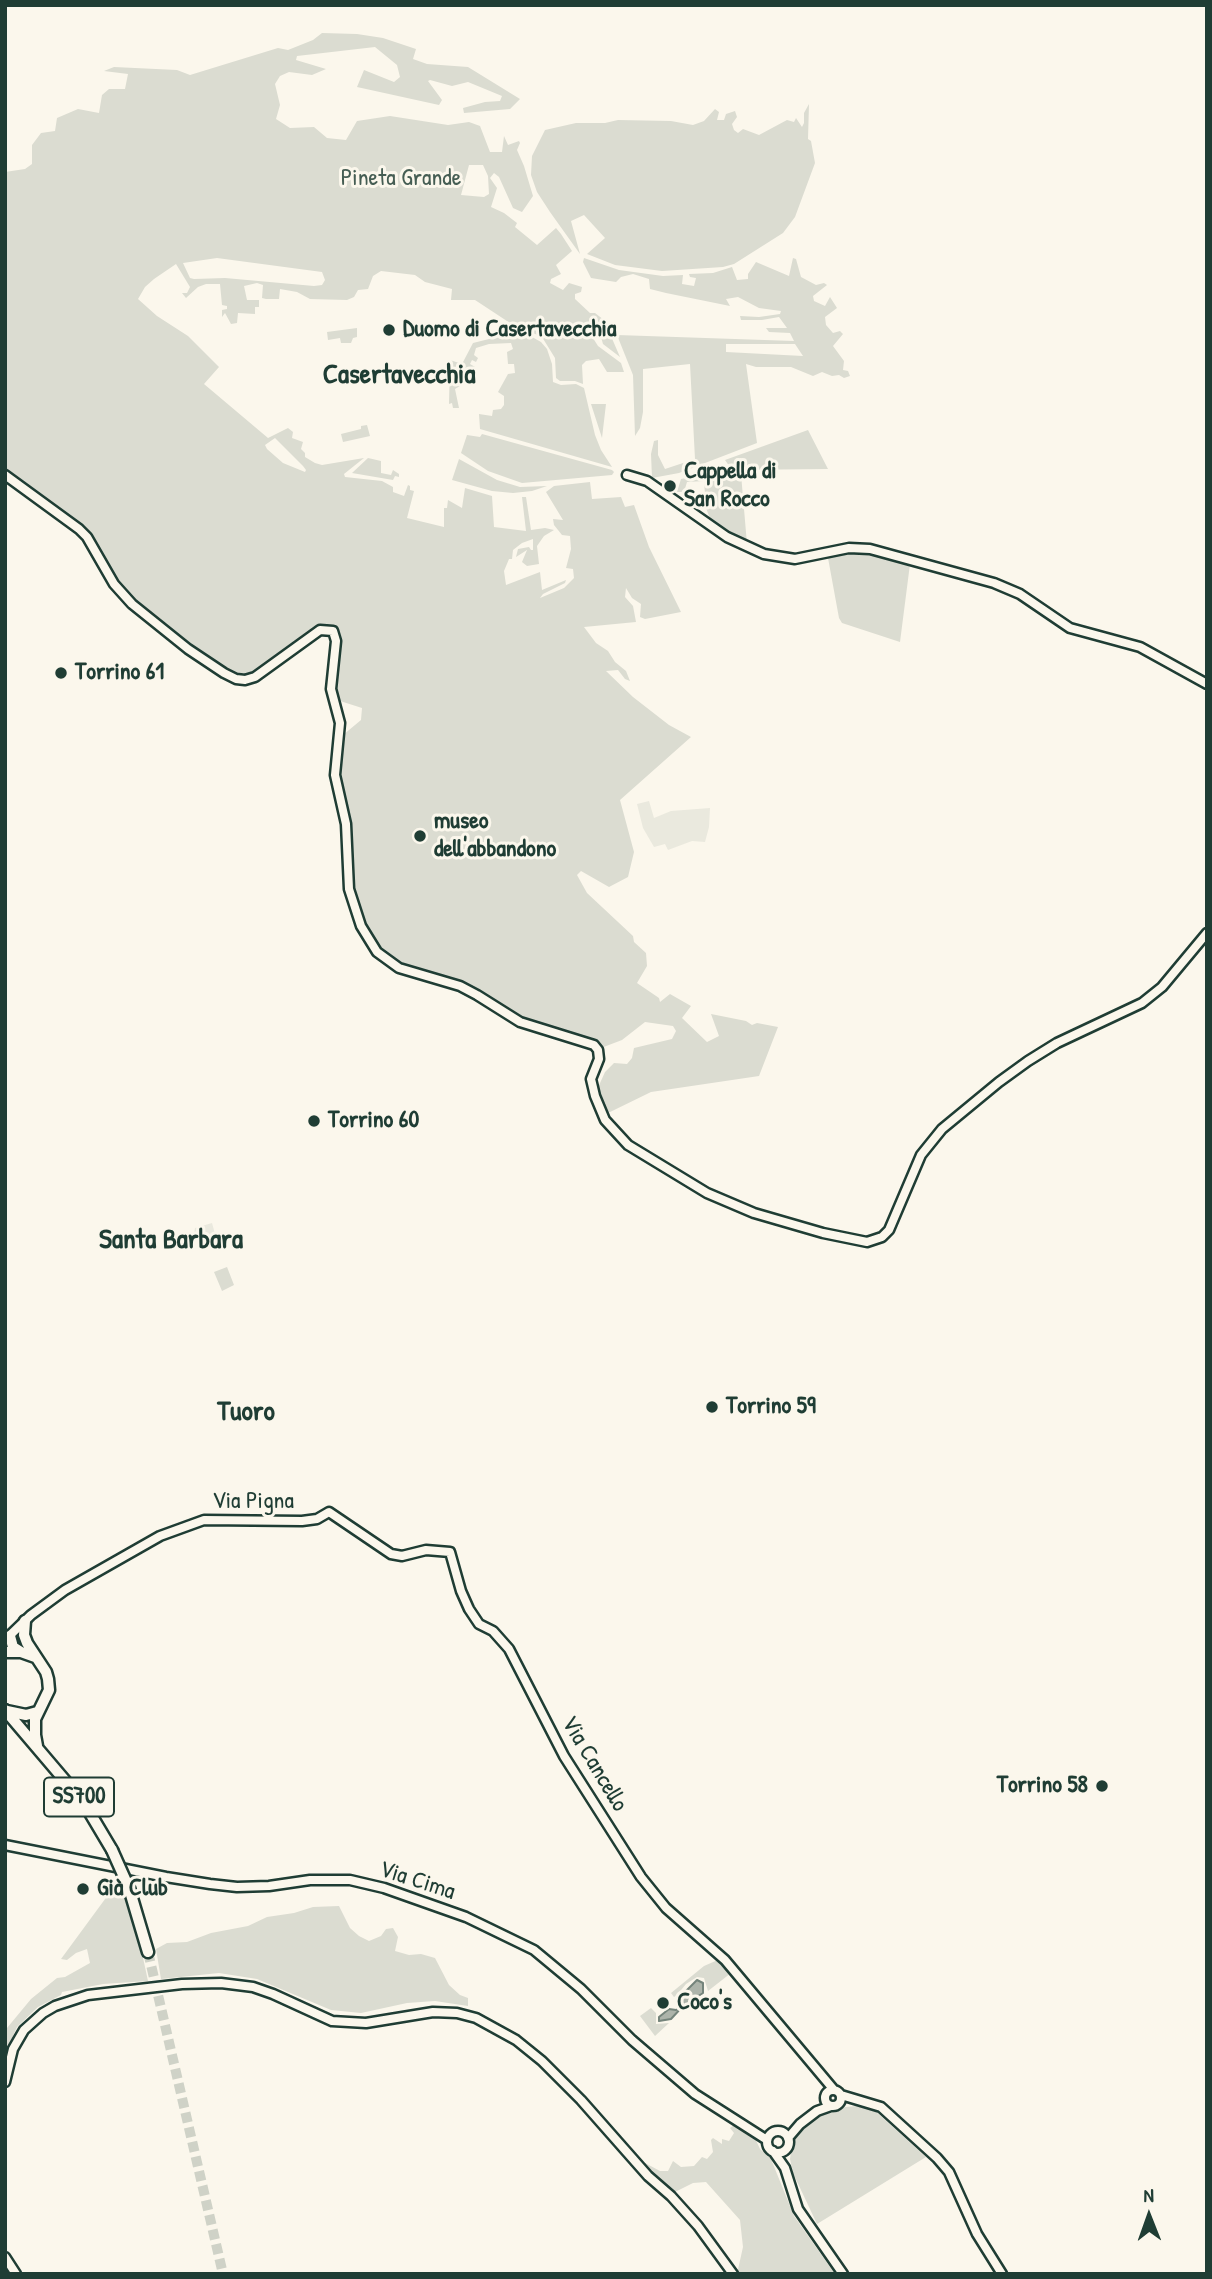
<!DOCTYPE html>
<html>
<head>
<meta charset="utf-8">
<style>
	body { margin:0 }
	#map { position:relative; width:1212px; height:2279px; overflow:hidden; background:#fbf7ec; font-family:"Patrick Hand",sans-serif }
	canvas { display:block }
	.frame { position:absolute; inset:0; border:7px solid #1f3d34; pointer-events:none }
	.north { position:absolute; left:1114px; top:2181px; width:70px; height:70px; -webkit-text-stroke:5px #fbf7ec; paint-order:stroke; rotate:359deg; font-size:19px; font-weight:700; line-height:28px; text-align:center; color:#1f3d34 }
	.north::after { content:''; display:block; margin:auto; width:24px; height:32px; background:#1f3d34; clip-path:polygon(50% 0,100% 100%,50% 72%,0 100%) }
</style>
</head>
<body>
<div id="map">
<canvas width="1212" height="2279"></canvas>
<div class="frame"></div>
<div class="north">N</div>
</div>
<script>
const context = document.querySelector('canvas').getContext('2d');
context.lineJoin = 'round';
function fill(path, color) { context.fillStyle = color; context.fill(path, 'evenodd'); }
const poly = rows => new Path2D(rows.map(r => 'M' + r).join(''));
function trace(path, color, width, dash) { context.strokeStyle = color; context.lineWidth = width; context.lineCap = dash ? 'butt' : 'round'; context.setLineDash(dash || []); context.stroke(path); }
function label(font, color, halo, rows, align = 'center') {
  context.font = font + ' "Patrick Hand",sans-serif'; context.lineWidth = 6; context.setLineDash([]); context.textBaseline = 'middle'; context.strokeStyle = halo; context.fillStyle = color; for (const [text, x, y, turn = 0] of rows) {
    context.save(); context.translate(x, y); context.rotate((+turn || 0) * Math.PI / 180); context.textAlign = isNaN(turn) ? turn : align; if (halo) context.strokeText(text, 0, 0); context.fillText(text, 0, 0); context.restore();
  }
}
fill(poly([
	[649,801,654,818,671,811,710,808,709,827,705,842,692,841,668,850,665,844,654,847,643,828,637,804],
	[212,1223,217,1241,199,1245,194,1234,195,1228]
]), '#eae9de');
fill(poly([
	[322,33,357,34,383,38,416,49,413,59,427,64,468,67,520,99,510,109,464,113,463,108,485,102,500,101,502,96,468,82,452,86,430,80,428,81,442,100,439,105,357,87,364,70,394,82,400,77,397,65,375,47,297,56,296,60,326,69,312,75,289,72,280,76,275,84,280,105,276,119,290,128,314,127,327,138,346,140,357,121,390,116,448,125,469,122,480,126,490,152,502,152,504,136,508,145,519,141,520,143,517,150,524,166,533,196,522,212,513,208,499,177,494,173,490,178,497,188,491,207,504,213,517,223,515,227,537,245,556,228,561,234,572,251,556,265,561,274,551,279,550,283,563,290,569,283,582,287,581,292,575,294,575,299,590,313,595,313,604,320,620,357,603,344,599,330,596,331,590,324,586,327,598,346,621,363,624,372,607,372,599,359,586,361,582,365,583,384,575,381,560,381,556,378,555,358,542,337,510,323,475,300,451,300,452,289,425,282,415,275,381,271,373,276,368,289,358,290,354,297,347,300,310,299,297,292,280,289,279,299,266,299,262,298,263,285,257,283,244,286,247,300,259,300,259,307,255,307,255,314,238,313,237,323,231,324,225,313,222,317,222,310,227,309,227,306,222,305,220,284,206,284,198,287,186,298,182,293,187,293,190,287,176,264,154,279,145,287,138,299,157,316,188,336,219,367,204,384,268,438,288,428,293,432,292,438,303,442,301,449,305,453,305,457,315,463,322,465,364,458,344,474,345,477,382,481,393,487,393,492,404,496,408,485,410,486,410,490,414,491,407,518,444,527,444,508,447,508,448,500,462,508,465,488,492,496,494,527,526,531,522,497,526,497,531,530,545,528,554,530,544,536,537,546,539,564,527,566,522,562,527,550,516,557,518,549,529,547,531,550,533,550,533,539,522,543,513,550,512,559,509,559,504,571,506,585,540,572,542,590,566,580,565,583,543,594,540,598,564,588,574,578,573,569,566,568,571,549,570,536,562,535,554,525,553,519,563,520,546,492,554,486,590,482,592,499,621,497,625,507,634,505,649,547,681,612,645,619,640,617,641,604,632,598,626,588,625,597,633,606,636,622,584,627,596,643,608,651,615,662,626,671,630,681,625,679,618,670,606,671,633,697,669,725,691,737,620,800,634,852,628,877,609,887,581,871,577,875,587,893,633,936,634,942,646,953,647,966,637,983,659,998,660,1002,670,994,691,1006,682,1018,707,1042,719,1036,711,1014,746,1021,752,1025,757,1023,778,1027,759,1076,651,1092,606,1114,596,1092,605,1072,614,1063,627,1064,632,1058,634,1048,672,1039,676,1031,673,1026,645,1022,622,1040,601,1048,594,1039,536,1024,512,1014,483,994,392,961,382,952,365,926,351,875,350,817,338,771,343,735,361,720,362,708,337,700,335,686,340,633,338,627,323,624,255,672,245,675,236,674,221,668,141,607,125,592,115,580,84,528,5,471,5,172,25,169,32,164,32,145,41,133,55,131,57,118,78,109,99,113,102,95,109,89,125,89,128,74,104,71,114,67,177,70,190,75,278,48,288,50,313,40],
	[469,165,483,165,488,176,489,194,484,197,461,195],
	[217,258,322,272,325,280,322,285,314,286,225,278,194,279,190,278,183,263],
	[275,438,303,466,306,470,305,472,283,463,267,449,265,445],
	[809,104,808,139,811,141,815,163,795,217,783,233,734,264,723,267,662,271,615,265,587,254,605,238,584,215,571,221,580,254,550,212,537,192,531,175,532,156,545,130,576,123,605,123,618,120,671,121,693,125,704,121,715,109,719,112,717,120,724,120,726,114,735,111,737,117,732,124,734,130,738,133,743,129,759,135,787,120,794,122,796,118,802,127,804,123,804,113],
	[584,258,619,270,663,276,683,275,682,284,694,286,696,278,690,277,689,274,713,273,732,267,737,280,748,279,748,274,756,262,789,276,793,258,796,259,801,277,816,285,824,283,827,285,813,296,814,301,825,306,830,297,837,308,825,317,826,325,833,333,840,331,843,334,833,346,844,361,843,370,848,371,850,376,844,378,839,375,832,376,822,372,813,376,791,367,756,367,746,364,757,443,679,473,652,478,651,454,654,441,658,440,658,455,665,469,695,459,690,364,643,369,643,412,640,428,635,436,633,375,617,335,794,341,790,333,769,332,766,328,787,328,779,317,762,320,741,320,740,316,759,317,780,314,781,311,759,308,738,297,726,299,730,306,666,293,650,289,649,279,633,274,621,277,616,282,591,278,583,262],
	[726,344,795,344,803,356,726,352],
	[357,328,357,337,353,338,351,343,341,343,340,338,328,340,327,332],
	[523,332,541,342,547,349,552,364,553,382,561,385,576,384,584,388,595,435,601,450,612,467,480,429,479,414,492,416,493,410,501,409,504,405,504,396,498,392,508,374,515,373,514,364,508,364,507,352,513,349,511,343,489,344,476,348,474,355,478,358,476,362,472,360,470,364,475,367,474,372,468,375,470,380,455,389,459,408,453,408,452,403,449,404,450,360,462,364,473,343,501,336,501,333],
	[591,404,606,404,602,438],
	[367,425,370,436,343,442,341,434,361,429,361,426],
	[808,430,828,469,732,470,725,460],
	[482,434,612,470,614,472,612,475,522,483,488,471,461,453,467,435,480,437],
	[368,458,381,461,381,473,391,475,393,470,399,474,399,477,395,476,393,480,352,473],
	[459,459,497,480,520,487,547,486,532,491,513,493,492,491,452,480],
	[741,474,747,544,712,524,706,508,704,481,687,482,684,492,677,492,681,479,700,475],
	[848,552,871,553,910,564,900,642,842,623,839,618,828,558],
	[227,1267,234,1285,222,1291,214,1272],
	[113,1880,125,1889,136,1925,148,1981,103,1984,62,1992,61,1995,38,2007,17,2027,5,2053,7,2028,31,1999,57,1978,65,1977,90,1963,87,1949,76,1953,67,1960,61,1959,108,1895],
	[339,1906,350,1928,359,1936,369,1941,381,1936,386,1929,393,1928,398,1937,395,1951,409,1955,421,1954,435,1958,449,1985,460,1995,468,1998,468,2006,435,2001,407,2003,361,2013,331,2010,257,1979,219,1973,161,1979,156,1949,167,1943,187,1942,211,1933,248,1926,267,1917,294,1913,313,1907],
	[720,1959,731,1973,708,1991,704,1978,697,1977,686,1984,677,1995,674,1997,671,1993,704,1966],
	[651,2008,656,2013,656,2024,669,2023,655,2036,640,2016],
	[857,2106,873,2109,926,2157,817,2224,793,2173,790,2159,793,2139,799,2131,824,2113,835,2113,845,2107],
	[734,2125,754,2136,760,2149,771,2159,794,2216,835,2274,737,2274,743,2247,740,2220,706,2182,693,2183,673,2193,644,2167,645,2163,660,2171,668,2171,673,2161,681,2167,694,2166,702,2157,707,2159,713,2152,711,2140,713,2138,722,2144,722,2139,729,2141,734,2133,730,2128]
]), '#dbdcd1');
const water = poly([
	[697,1980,703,1983,703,1993,683,2006,671,2019,659,2021,659,2017,669,2009,676,2010,679,2008,677,2005,682,2006,680,1997,697,1980]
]);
fill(water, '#adb4aa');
trace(water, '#74847b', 2);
trace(poly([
	[148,1952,223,2274]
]), '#cfd2c7', 10, [10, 5]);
const secondary = poly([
	[5,475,79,529,87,537,114,584,132,604,188,649,224,673,236,679,245,680,255,677,320,630,333,631,336,641,331,689,340,723,335,775,346,824,349,889,361,926,377,952,399,968,460,986,477,995,520,1022,594,1045,598,1050,599,1059,591,1079,595,1096,605,1120,628,1145,707,1193,754,1213,823,1233,867,1242,882,1237,889,1230,921,1155,942,1129,999,1082,1028,1061,1057,1043,1142,1003,1162,987,1207,933],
	[627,475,647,481,727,537,764,554,795,559,849,548,870,549,994,583,1020,594,1070,628,1140,647,1207,684],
	[5,1640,31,1615,65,1590,160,1536,204,1520,302,1521,317,1519,329,1512,391,1554,402,1556,426,1550,450,1552,461,1591,469,1609,479,1624,493,1631,509,1649,564,1756,641,1877,666,1908,725,1960,834,2090],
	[5,1845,166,1877,210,1884,237,1887,269,1886,310,1880,350,1880,384,1888,466,1917,534,1950,581,1989,632,2040,695,2094,767,2140],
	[5,2082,13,2049,24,2030,43,2013,55,2006,88,1995,182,1984,221,1983,253,1987,273,1994,332,2021,366,2023,433,2012,457,2013,476,2018,516,2040,542,2061,581,2100,648,2176,671,2196,698,2226,733,2274],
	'825 2098a8 8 0 1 1 16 0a8 8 0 1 1-16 0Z',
	[841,2095,881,2107,937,2158,949,2172,977,2234,1002,2274],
	'767 2142a11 11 0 1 1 22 0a11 11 0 1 1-22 0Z',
	[788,2138,800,2124,817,2111,831,2106],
	[773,2151,785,2168,798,2209,843,2274],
	[5,2257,16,2274]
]);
const highway = poly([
	[25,1621,24,1635,27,1643,46,1672,48,1679,49,1690,35,1719,35,1735,37,1746],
	[10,1636,13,1647,21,1652],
	[5,1652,21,1652,35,1657],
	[5,1710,84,1803,112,1850],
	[7,1711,26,1715,37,1712],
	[129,1888,148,1952]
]);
trace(secondary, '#1f3d34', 13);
trace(highway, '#1f3d34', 15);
trace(secondary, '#fbf7ec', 8);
trace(highway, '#fbf7ec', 10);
const highwayBridge = poly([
	[112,1850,129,1888]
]);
trace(highwayBridge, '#1f3d34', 15, []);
trace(highwayBridge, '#fbf7ec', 10);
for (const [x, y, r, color] of [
	[389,330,7,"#1f3d34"],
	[670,486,7,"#1f3d34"],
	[61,673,7,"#1f3d34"],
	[420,836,7,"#1f3d34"],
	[314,1121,7,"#1f3d34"],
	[712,1407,7,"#1f3d34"],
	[1102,1786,7,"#1f3d34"],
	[83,1889,7,"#1f3d34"],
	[663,2003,7,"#1f3d34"]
]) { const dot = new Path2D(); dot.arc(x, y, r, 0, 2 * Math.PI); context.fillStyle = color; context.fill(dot); trace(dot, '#fbf7ec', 2.5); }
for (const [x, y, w] of [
	[79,1797,70]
]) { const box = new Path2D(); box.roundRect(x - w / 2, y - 19.5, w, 39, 5); context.fillStyle = '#fbf7ec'; context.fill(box); trace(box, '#1f3d34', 2); }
label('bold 23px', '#1f3d34', null, [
	["SS700",79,1797]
]);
label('24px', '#455d53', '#fbf7ec', [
	["Pineta Grande",401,179]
]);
label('bold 24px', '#1f3d34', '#fbf7ec', [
	["Duomo di Casertavecchia",403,330],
	["Cappella di",684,472],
	["San Rocco",684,500],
	["Torrino 61",75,673],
	["museo",434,822],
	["dell'abbandono",434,850],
	["Torrino 60",328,1121],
	["Torrino 59",726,1407],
	["Torrino 58",1088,1786,"right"],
	["Già Club",97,1889],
	["Coco's",677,2003]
], 'left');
label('24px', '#1f3d34', '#fbf7ec', [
	["Via Pigna",253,1502],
	["Via Cancello",594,1764,59],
	["Via Cima",417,1881,18]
]);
label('bold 28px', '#1f3d34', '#fbf7ec', [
	["Casertavecchia",399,376],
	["Santa Barbara",171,1241],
	["Tuoro",246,1413]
]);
</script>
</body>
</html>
